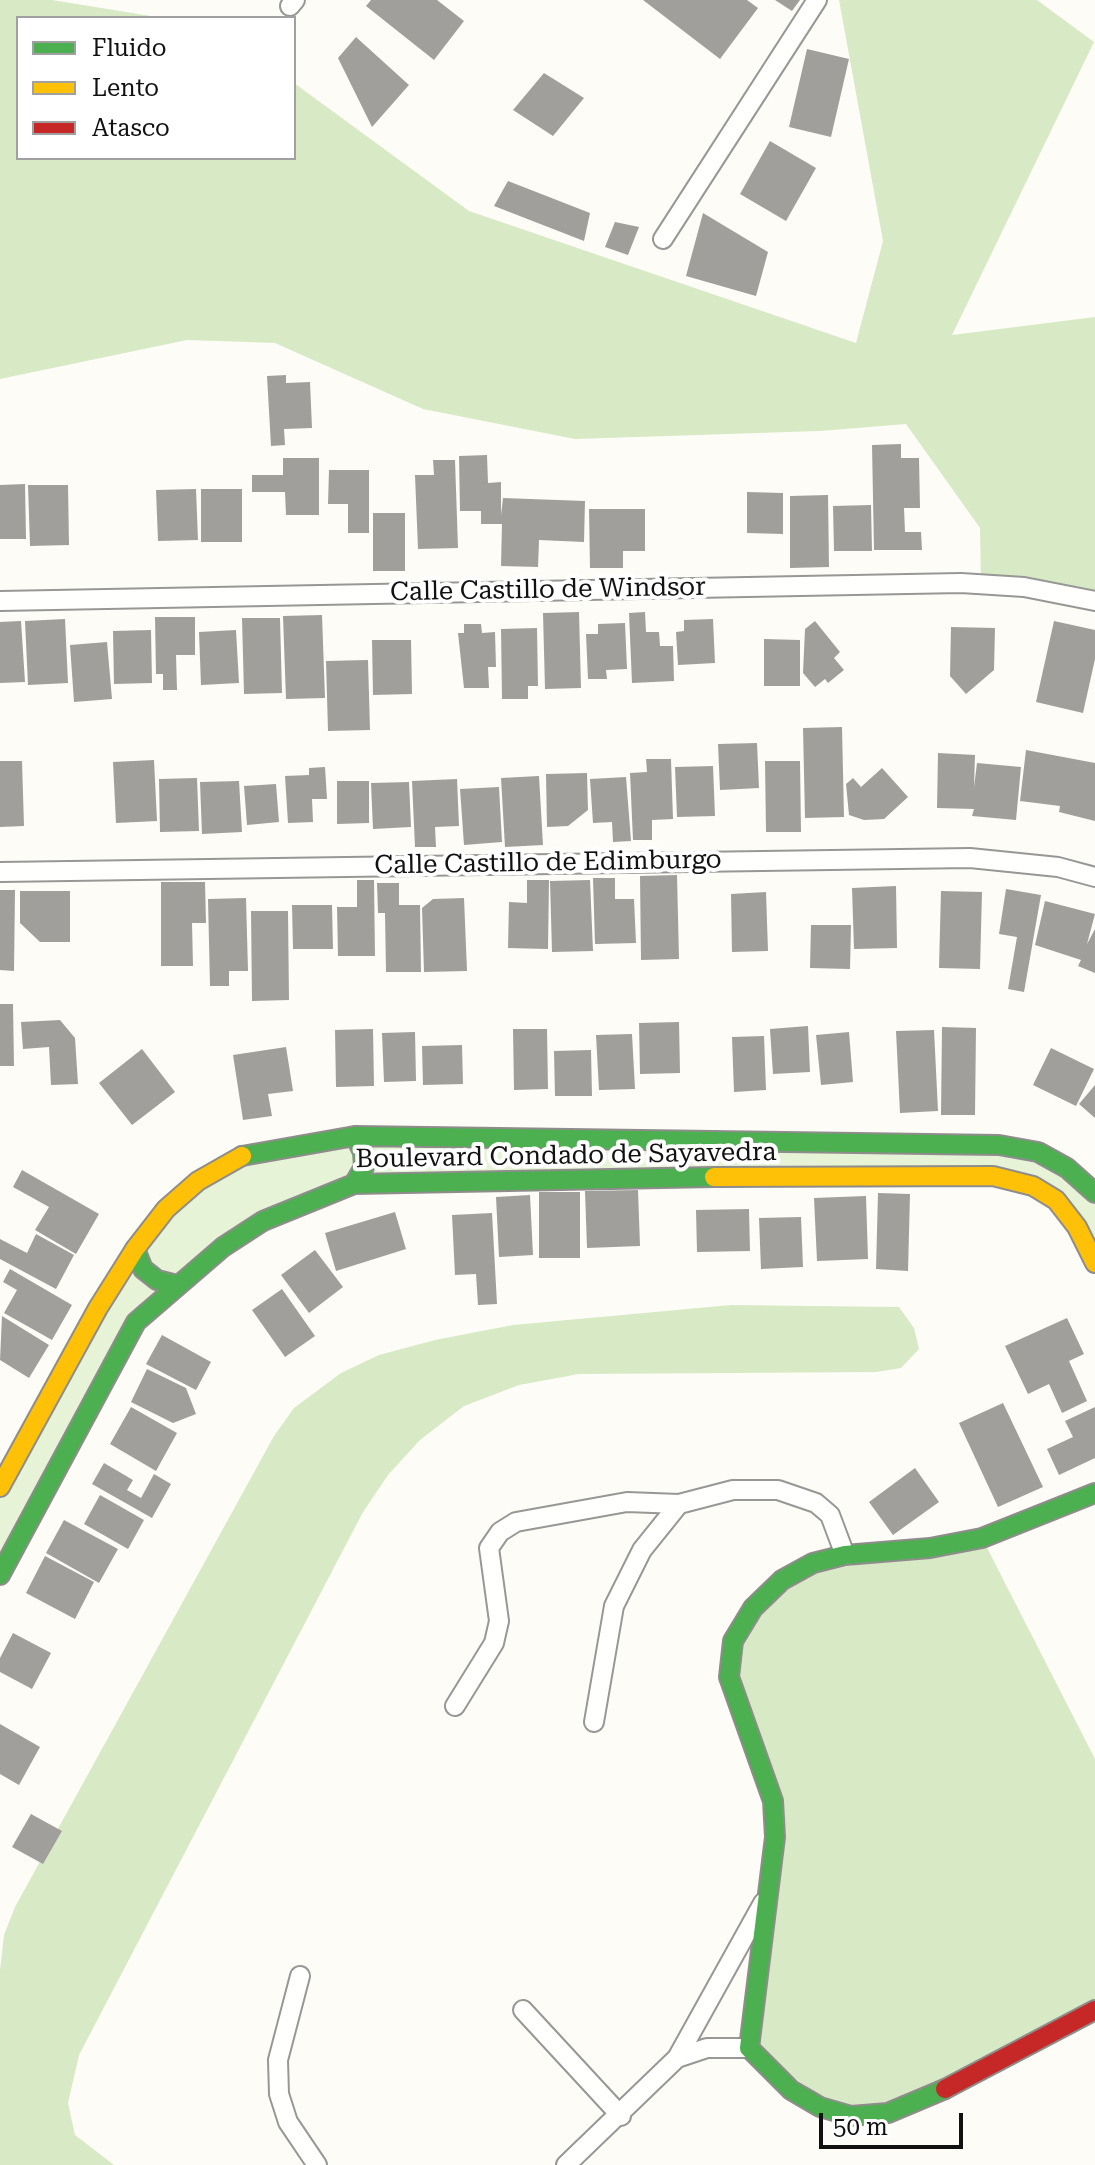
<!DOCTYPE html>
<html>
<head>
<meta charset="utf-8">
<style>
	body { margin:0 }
	#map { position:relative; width:1095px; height:2165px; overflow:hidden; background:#fdfcf7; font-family:"Roboto Serif",serif }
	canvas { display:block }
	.legend { position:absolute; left:16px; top:16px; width:280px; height:144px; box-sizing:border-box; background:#fff; border:2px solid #a0a0a0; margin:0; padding:10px 14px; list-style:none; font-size:24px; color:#111 }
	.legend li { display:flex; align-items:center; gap:16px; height:40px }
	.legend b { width:40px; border:2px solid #a0a0a0 }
	.scale { position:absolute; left:819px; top:2113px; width:144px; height:36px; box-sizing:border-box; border:4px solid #111; border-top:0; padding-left:10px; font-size:24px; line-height:28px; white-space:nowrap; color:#111; -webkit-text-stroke:6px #fff; paint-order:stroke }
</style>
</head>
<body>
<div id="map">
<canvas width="1095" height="2165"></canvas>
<ul class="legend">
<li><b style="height:10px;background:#4caf50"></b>Fluido</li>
<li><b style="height:10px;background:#ffc107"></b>Lento</li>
<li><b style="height:10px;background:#c62828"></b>Atasco</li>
</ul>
<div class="scale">50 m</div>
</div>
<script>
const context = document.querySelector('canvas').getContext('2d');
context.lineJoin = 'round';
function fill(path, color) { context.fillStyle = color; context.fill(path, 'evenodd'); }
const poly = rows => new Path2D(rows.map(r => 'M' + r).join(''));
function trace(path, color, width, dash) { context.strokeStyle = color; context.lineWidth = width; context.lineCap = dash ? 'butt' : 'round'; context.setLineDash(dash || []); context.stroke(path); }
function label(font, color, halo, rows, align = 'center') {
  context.font = font + ' "Roboto Serif",serif'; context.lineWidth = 8; context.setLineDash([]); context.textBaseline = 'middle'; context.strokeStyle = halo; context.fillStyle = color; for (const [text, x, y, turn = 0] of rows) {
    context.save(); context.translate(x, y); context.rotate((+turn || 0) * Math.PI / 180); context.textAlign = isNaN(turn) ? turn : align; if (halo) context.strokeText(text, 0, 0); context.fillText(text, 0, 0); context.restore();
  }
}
fill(poly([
	[999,1145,1095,1193,1095,1263,1033,1186,354,1185,301,1203,154,1303,0,1575,0,1487,166,1209,283,1146]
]), '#e7f3d7');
fill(poly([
	[0,0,52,0,163,18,18,18,18,158,294,158,294,83,469,211,856,343,883,241,839,0,1037,0,1094,42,952,335,1095,317,1095,601,981,584,980,528,906,424,820,431,575,439,423,409,275,343,187,340,0,379],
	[731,1305,899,1307,914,1328,919,1349,901,1368,876,1372,579,1374,519,1385,464,1406,420,1440,388,1475,363,1512,79,2055,68,2103,75,2135,114,2165,0,2165,0,1970,4,1935,15,1907,274,1436,294,1408,341,1373,379,1355,435,1340,513,1325],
	[982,1538,1095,1759,1095,2010,919,2103,851,2116,749,2048,775,1837,733,1641,782,1580]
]), '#d8eac5');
fill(poly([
	[371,0,437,0,464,21,434,60,366,6],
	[643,0,747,0,758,8,720,59],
	[775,0,800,0,792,11],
	[356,37,409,85,372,127,338,58],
	[807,49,849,59,831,137,789,127],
	[544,73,584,98,553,136,513,110],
	[770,141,816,168,786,221,740,194],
	[508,181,590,213,584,241,494,206],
	[703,213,768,252,756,296,686,276],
	[615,222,639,227,628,255,605,247],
	[286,375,286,383,310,382,312,428,284,429,285,445,271,446,267,376],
	[901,444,901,458,919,458,920,508,904,508,905,532,921,532,922,550,874,550,872,445],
	[487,455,488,483,501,482,501,515,503,498,585,501,584,542,539,540,538,567,501,566,502,524,481,524,481,511,460,511,459,456],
	[283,458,319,458,319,515,286,515,285,492,252,492,252,475,283,475],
	[433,460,455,460,458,548,418,549,415,475,434,475],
	[329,470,369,470,369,533,348,533,348,504,328,504],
	[25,484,26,539,0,539,0,485],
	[28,485,68,485,69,545,30,546],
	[196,489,198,540,158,541,156,490],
	[201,489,242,489,242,542,201,542],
	[747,492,783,493,783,534,747,533],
	[828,495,829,567,790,568,790,496],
	[871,505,872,551,834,551,833,506],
	[589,509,645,509,645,551,623,551,623,568,590,568],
	[373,513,405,513,405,571,373,571],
	[579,612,581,688,545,689,543,613],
	[645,612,646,632,659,632,660,646,673,646,674,681,632,683,629,613],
	[322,615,325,698,286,699,283,616],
	[155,617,195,617,195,655,176,655,177,690,163,690,163,674,156,674],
	[242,618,280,618,282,693,244,694],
	[65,619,68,683,28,685,25,621],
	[713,619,715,663,678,665,676,632,684,631,684,620],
	[21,621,25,682,0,683,0,622],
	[815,621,840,652,834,658,844,670,828,683,825,679,815,687,803,673,805,629],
	[1054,621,1095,630,1095,659,1083,713,1036,702],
	[625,623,627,669,606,670,607,679,588,679,586,634,598,634,598,624],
	[464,624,481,624,482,633,495,632,496,667,488,667,489,688,464,688,458,633,464,633],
	[951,627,995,628,994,670,966,694,950,676],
	[537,628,538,686,528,686,528,699,502,699,501,629],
	[151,630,152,683,114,684,113,631],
	[236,630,239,683,201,685,199,632],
	[764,639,800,640,800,686,764,686],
	[372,640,411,640,412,694,373,695],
	[107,642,112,699,74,702,70,645],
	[368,660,370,730,328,731,326,661],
	[842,727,844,817,805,818,803,728],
	[757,743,759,788,720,790,718,744],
	[1026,750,1095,763,1095,821,1059,812,1060,806,1020,801],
	[938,753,975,755,974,787,977,763,1021,767,1016,820,972,816,974,809,937,808],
	[646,759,671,759,673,819,652,820,652,840,633,840,630,773,647,772],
	[154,760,157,821,116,823,113,762],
	[0,761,22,761,24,826,0,827],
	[765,761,800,761,801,832,766,832],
	[713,766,715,816,677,817,675,767],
	[325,767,327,799,312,799,313,822,288,823,285,776,309,775,309,768],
	[882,768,908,797,884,819,864,820,849,815,846,784,853,778,861,787],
	[587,773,588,810,568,826,547,827,546,774],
	[539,776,543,845,505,847,501,778],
	[626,777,631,841,613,842,612,822,593,823,590,779],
	[197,778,199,831,160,832,159,779],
	[457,779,459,826,435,827,436,847,415,847,412,781],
	[239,781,242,832,202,834,200,782],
	[337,781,369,781,369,823,337,824],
	[409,782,411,827,373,829,371,783],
	[276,784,279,822,247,825,244,786],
	[499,787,502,842,464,845,460,789],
	[677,875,679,959,641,960,640,876],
	[593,878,615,878,615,899,634,899,636,943,595,944],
	[357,880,374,880,375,956,338,956,337,907,357,907],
	[527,880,549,880,548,949,508,948,509,902,527,903],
	[590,880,593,951,552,952,550,881],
	[161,882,205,882,206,923,192,923,193,966,161,966],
	[377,883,399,883,399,905,420,905,421,972,386,972,385,913,378,913],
	[896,886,897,948,854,949,852,888],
	[1006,889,1041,895,1024,992,1008,989,1017,937,999,934],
	[0,890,15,890,14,971,0,970],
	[20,891,70,891,70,942,40,942,20,923],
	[941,891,982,892,980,969,939,968],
	[766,892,768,951,732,952,731,894],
	[246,898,248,971,229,971,229,986,210,986,208,899],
	[464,898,467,971,424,972,422,908,433,899],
	[1045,901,1095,914,1087,944,1095,929,1095,973,1078,966,1081,960,1035,945],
	[292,905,332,905,333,949,293,949],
	[251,911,288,911,289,1000,252,1001],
	[811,925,851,925,850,969,810,968],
	[0,1004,13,1004,14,1066,0,1066],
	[60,1020,75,1038,78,1084,51,1085,49,1047,23,1049,21,1022],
	[679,1022,680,1073,640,1074,639,1023],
	[808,1026,810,1072,773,1074,770,1029],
	[942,1027,976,1028,975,1115,941,1115],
	[373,1029,374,1086,336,1087,335,1030],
	[513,1029,547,1029,548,1089,514,1090],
	[934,1030,938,1111,900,1113,896,1031],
	[415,1032,416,1081,384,1082,382,1033],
	[849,1032,853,1082,821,1085,816,1035],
	[632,1034,635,1089,599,1090,596,1035],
	[764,1036,766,1090,734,1092,732,1037],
	[462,1045,463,1084,423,1085,422,1046],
	[286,1047,293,1091,268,1094,272,1116,243,1120,233,1055],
	[1051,1048,1094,1069,1076,1106,1033,1085],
	[142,1049,175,1092,132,1125,99,1083],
	[591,1050,592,1096,555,1096,554,1051],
	[1095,1085,1095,1118,1079,1104],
	[22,1170,99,1214,76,1254,35,1230,49,1207,13,1187],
	[638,1190,640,1246,587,1248,585,1191],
	[539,1192,580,1192,580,1258,539,1258],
	[878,1193,910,1194,908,1271,876,1269],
	[530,1195,533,1255,499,1257,496,1197],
	[866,1196,868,1259,817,1261,814,1198],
	[749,1209,750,1251,697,1252,696,1210],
	[395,1212,406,1249,336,1271,325,1233],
	[492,1213,497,1304,478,1305,476,1274,455,1275,452,1215],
	[801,1217,803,1267,761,1269,759,1218],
	[36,1234,74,1255,56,1289,0,1259,0,1239,27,1253],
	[315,1250,343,1287,309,1313,281,1275],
	[10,1269,72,1305,52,1340,4,1313,17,1290,3,1282],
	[282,1289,315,1336,285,1357,252,1310],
	[2,1316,49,1345,29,1378,0,1360],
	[1067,1318,1084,1354,1069,1361,1087,1401,1062,1413,1049,1384,1028,1394,1005,1346],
	[162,1335,211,1362,196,1390,146,1364],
	[147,1369,186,1388,196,1414,173,1423,131,1402],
	[1003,1403,1043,1487,998,1507,959,1423],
	[131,1407,177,1433,156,1471,110,1444],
	[1095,1407,1095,1458,1059,1475,1047,1449,1073,1437,1065,1421],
	[104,1463,133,1480,127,1490,141,1498,154,1474,171,1484,152,1518,92,1484],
	[915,1468,939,1502,893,1535,869,1502],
	[100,1495,144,1520,128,1549,84,1524],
	[64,1520,118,1549,99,1583,46,1553],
	[45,1556,94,1582,75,1619,26,1593],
	[13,1633,51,1653,32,1689,0,1672,0,1658],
	[0,1724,40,1747,19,1785,0,1774],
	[31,1814,62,1831,43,1864,12,1847]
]), '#a19f9c');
const street = poly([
	[290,6,295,0],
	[663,239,817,0],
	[0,601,961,583,1024,587,1095,601],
	[0,872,970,858,1058,867,1095,877],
	[455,1706,494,1643,499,1621,489,1548,500,1532,516,1522,627,1502,679,1504,733,1490,778,1490,816,1503,830,1515,845,1555],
	[594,1722,614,1606,642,1550,679,1504],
	[300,1976,278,2060,279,2094,288,2122,317,2165],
	[523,2010,621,2116],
	[677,2058,763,1903],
	[566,2165,677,2058,707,2048,749,2048]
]);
const fast = poly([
	[242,1156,355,1136,999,1145,1038,1152,1067,1168,1095,1193],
	[354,1184,364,1167,363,1152,355,1136],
	[135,1249,143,1269,157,1280,177,1285],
	[0,1575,136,1322,223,1247,263,1221,354,1184,714,1177],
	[945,2089,888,2113,851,2116,820,2107,791,2090,749,2048,775,1837,773,1801,729,1677,733,1641,753,1608,782,1580,813,1563,845,1555,930,1548,982,1538,1095,1493]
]);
const slow = poly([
	[714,1177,993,1176,1033,1186,1056,1200,1077,1227,1095,1263],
	[0,1487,98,1308,135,1249,166,1209,198,1181,242,1156]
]);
const jam = poly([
	[945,2089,1095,2010]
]);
trace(street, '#979795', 22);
trace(fast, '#8e8d8b', 22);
trace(slow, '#8e8d8b', 22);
trace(jam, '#8e8d8b', 22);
trace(street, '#fffffe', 18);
trace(fast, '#4caf50', 18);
trace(slow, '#ffc107', 18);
trace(jam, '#c62828', 18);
label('26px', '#111', '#fff', [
	["Calle Castillo de Windsor",548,590,-1],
	["Calle Castillo de Edimburgo",548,863,-1],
	["Boulevard Condado de Sayavedra",566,1156,-1]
]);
</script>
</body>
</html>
